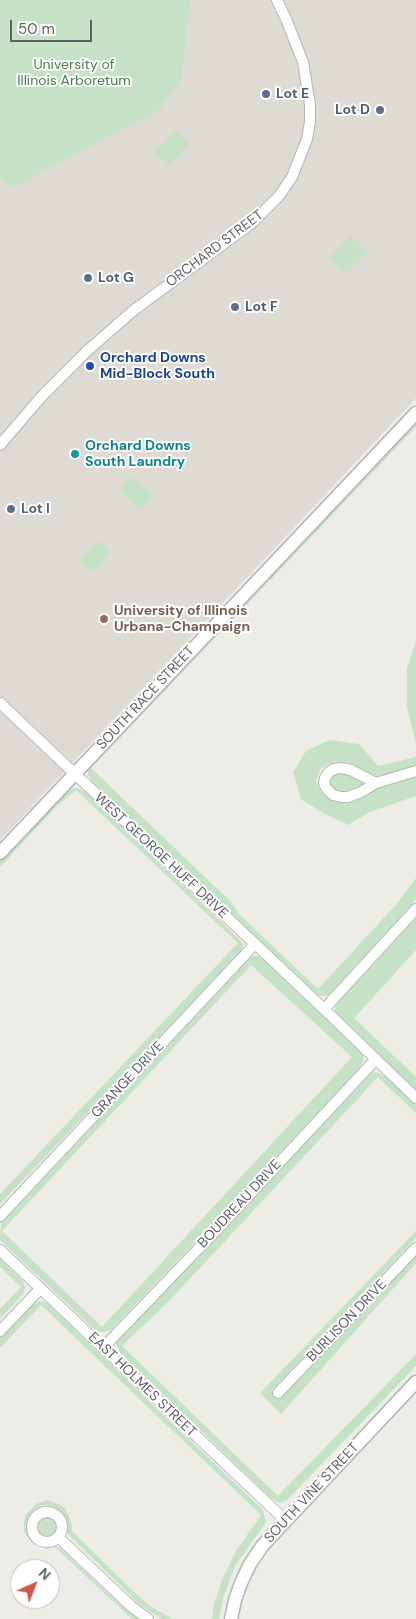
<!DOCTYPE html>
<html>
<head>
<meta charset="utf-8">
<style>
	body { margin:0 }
	#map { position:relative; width:416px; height:1619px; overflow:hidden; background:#eeece6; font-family:"DM Sans",sans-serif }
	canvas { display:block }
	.north { position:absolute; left:10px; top:1559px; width:50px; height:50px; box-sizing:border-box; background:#fff; border:1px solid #bebfc1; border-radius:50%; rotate:44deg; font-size:14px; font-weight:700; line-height:20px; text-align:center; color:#5d6064 }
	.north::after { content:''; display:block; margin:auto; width:18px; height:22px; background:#d25647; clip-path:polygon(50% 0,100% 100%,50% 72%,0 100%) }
	.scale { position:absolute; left:10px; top:20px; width:82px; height:22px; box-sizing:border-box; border:2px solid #5d6064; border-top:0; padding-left:6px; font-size:15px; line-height:18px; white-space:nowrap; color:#5d6064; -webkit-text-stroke:4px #fff; paint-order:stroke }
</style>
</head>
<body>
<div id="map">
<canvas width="416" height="1619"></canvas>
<div class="north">N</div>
<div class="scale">50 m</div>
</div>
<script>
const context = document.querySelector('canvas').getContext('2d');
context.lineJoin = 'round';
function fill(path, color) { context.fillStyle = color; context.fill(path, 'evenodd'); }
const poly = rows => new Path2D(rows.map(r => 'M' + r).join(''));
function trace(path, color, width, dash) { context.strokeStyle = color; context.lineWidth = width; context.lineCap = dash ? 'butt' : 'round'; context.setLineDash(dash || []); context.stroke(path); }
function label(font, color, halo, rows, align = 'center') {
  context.font = font + ' "DM Sans",sans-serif'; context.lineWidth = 4; context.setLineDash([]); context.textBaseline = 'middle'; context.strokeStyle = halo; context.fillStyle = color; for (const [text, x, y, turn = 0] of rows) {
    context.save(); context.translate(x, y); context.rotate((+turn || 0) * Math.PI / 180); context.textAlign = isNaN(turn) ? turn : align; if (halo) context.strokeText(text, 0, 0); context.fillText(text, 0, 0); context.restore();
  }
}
fill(poly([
	[0,0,416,0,416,398,0,840]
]), '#dddbd4');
fill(poly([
	[0,0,190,0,181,79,160,109,12,188,0,177],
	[175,130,189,144,169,165,155,152],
	[351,235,368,252,345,275,328,258],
	[416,419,416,427,91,768,230,901,241,916,318,989,396,905,416,878,416,899,404,916,337,988,327,996,317,996,102,792,90,779,87,770],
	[132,476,153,496,140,510,119,490],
	[99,541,111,552,91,573,79,562],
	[416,641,416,744,407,707,407,668],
	[329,740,359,744,378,766,416,757,416,767,383,776,374,776,342,762,335,762,326,765,320,770,316,781,319,788,326,796,337,799,379,785,416,774,416,796,370,812,348,825,323,813,301,799,293,772,306,751],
	[336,772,346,773,365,782,358,788,339,794,333,791,329,784,329,780],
	[77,788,89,794,239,939,243,944,242,949,237,957,0,1204,0,1194,238,943,76,790,57,806,0,867,0,860,65,791],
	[416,918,416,950,354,1018,416,1077,416,1092,341,1020,335,1012,335,1004,339,997],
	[252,956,258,956,268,963,357,1047,363,1055,363,1061,359,1070,111,1330,102,1332,96,1331,0,1240,1,1220,244,961],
	[251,965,352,1057,102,1327,2,1231],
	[371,1072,379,1073,389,1079,416,1105,416,1113,378,1077,169,1301,122,1346,278,1496,416,1354,416,1366,287,1500,280,1503,272,1499,120,1353,116,1344,119,1337,363,1079],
	[416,1231,416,1238,272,1390,280,1398,416,1253,416,1263,281,1414,260,1393],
	[0,1259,23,1281,25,1287,23,1294,0,1319,0,1309,21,1287,0,1267],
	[40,1301,47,1303,263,1510,266,1522,235,1566,224,1595,219,1619,212,1619,214,1604,222,1580,236,1551,261,1515,41,1305,0,1348,0,1338,28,1308],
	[48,1500,60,1505,65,1508,72,1524,72,1531,133,1591,149,1605,172,1619,162,1619,139,1604,66,1532,62,1514,56,1508,45,1505,38,1508,29,1519,27,1527,29,1534,34,1540,43,1545,55,1545,60,1548,116,1601,138,1619,132,1619,56,1548,46,1548,33,1544,24,1532,24,1524,25,1516,36,1504],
	'35 1525a11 11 0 1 1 22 0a11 11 0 1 1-22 0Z'
]), '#c6e2c6');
const minor = poly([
	[0,445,42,396,87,351,134,310,252,223,279,196,292,177,307,139,310,122,310,105,303,62,286,19,277,0],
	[0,703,324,1009,416,1098],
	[341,768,351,770,376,783,361,792,348,797,341,797,333,795,326,788,324,783,325,778,329,772,334,769,341,768],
	[376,783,416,771],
	[324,1009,416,909],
	[0,1216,255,944],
	[0,1250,285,1520],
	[0,1331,40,1289],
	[103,1348,224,1222,376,1059],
	[278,1393,416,1248],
	'32 1527a15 15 0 1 1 30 0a15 15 0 1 1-30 0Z',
	[58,1537,131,1606,148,1619]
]);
const tertiary = poly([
	[0,853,416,413],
	[231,1619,235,1600,241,1583,250,1564,263,1545,416,1382]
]);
trace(minor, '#b3b5b9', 12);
trace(tertiary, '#b3b5b9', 15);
trace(minor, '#fff', 10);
trace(tertiary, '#fff', 12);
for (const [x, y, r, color] of [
	[266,94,5,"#5c6f8a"],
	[380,110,5,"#5c6f8a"],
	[88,278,5,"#5c6f8a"],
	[235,307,5,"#5c6f8a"],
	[90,366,5,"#1a4fb4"],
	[75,454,5,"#0f9aa8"],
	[11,509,5,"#5c6f8a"],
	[104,619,5,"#8d6e63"]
]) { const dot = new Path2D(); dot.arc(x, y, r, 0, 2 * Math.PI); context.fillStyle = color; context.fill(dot); trace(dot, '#fff', 2); }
label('14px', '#417f45', '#fff', [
	["University of",74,65],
	["Illinois Arboretum",74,81]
]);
label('bold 14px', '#4e5e75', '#fff', [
	["Lot E",276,94],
	["Lot D",370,110,"right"],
	["Lot G",98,278],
	["Lot F",245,307],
	["Lot I",21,509]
], 'left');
label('14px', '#5d6064', '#fff', [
	["ORCHARD STREET",215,249,-37],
	["SOUTH RACE STREET",146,698,-47],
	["WEST GEORGE HUFF DRIVE",161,856,43],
	["GRANGE DRIVE",128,1080,-47],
	["BOUDREAU DRIVE",240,1204,-47],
	["BURLISON DRIVE",347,1321,-46],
	["EAST HOLMES STREET",142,1385,44],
	["SOUTH VINE STREET",312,1493,-47]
]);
label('bold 14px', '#164399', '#fff', [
	["Orchard Downs",100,358],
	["Mid-Block South",100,374]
], 'left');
label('bold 14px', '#0d838f', '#fff', [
	["Orchard Downs",85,446],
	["South Laundry",85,462]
], 'left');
label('bold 14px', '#785e54', '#fff', [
	["University of Illinois",114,611],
	["Urbana-Champaign",114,627]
], 'left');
</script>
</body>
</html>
